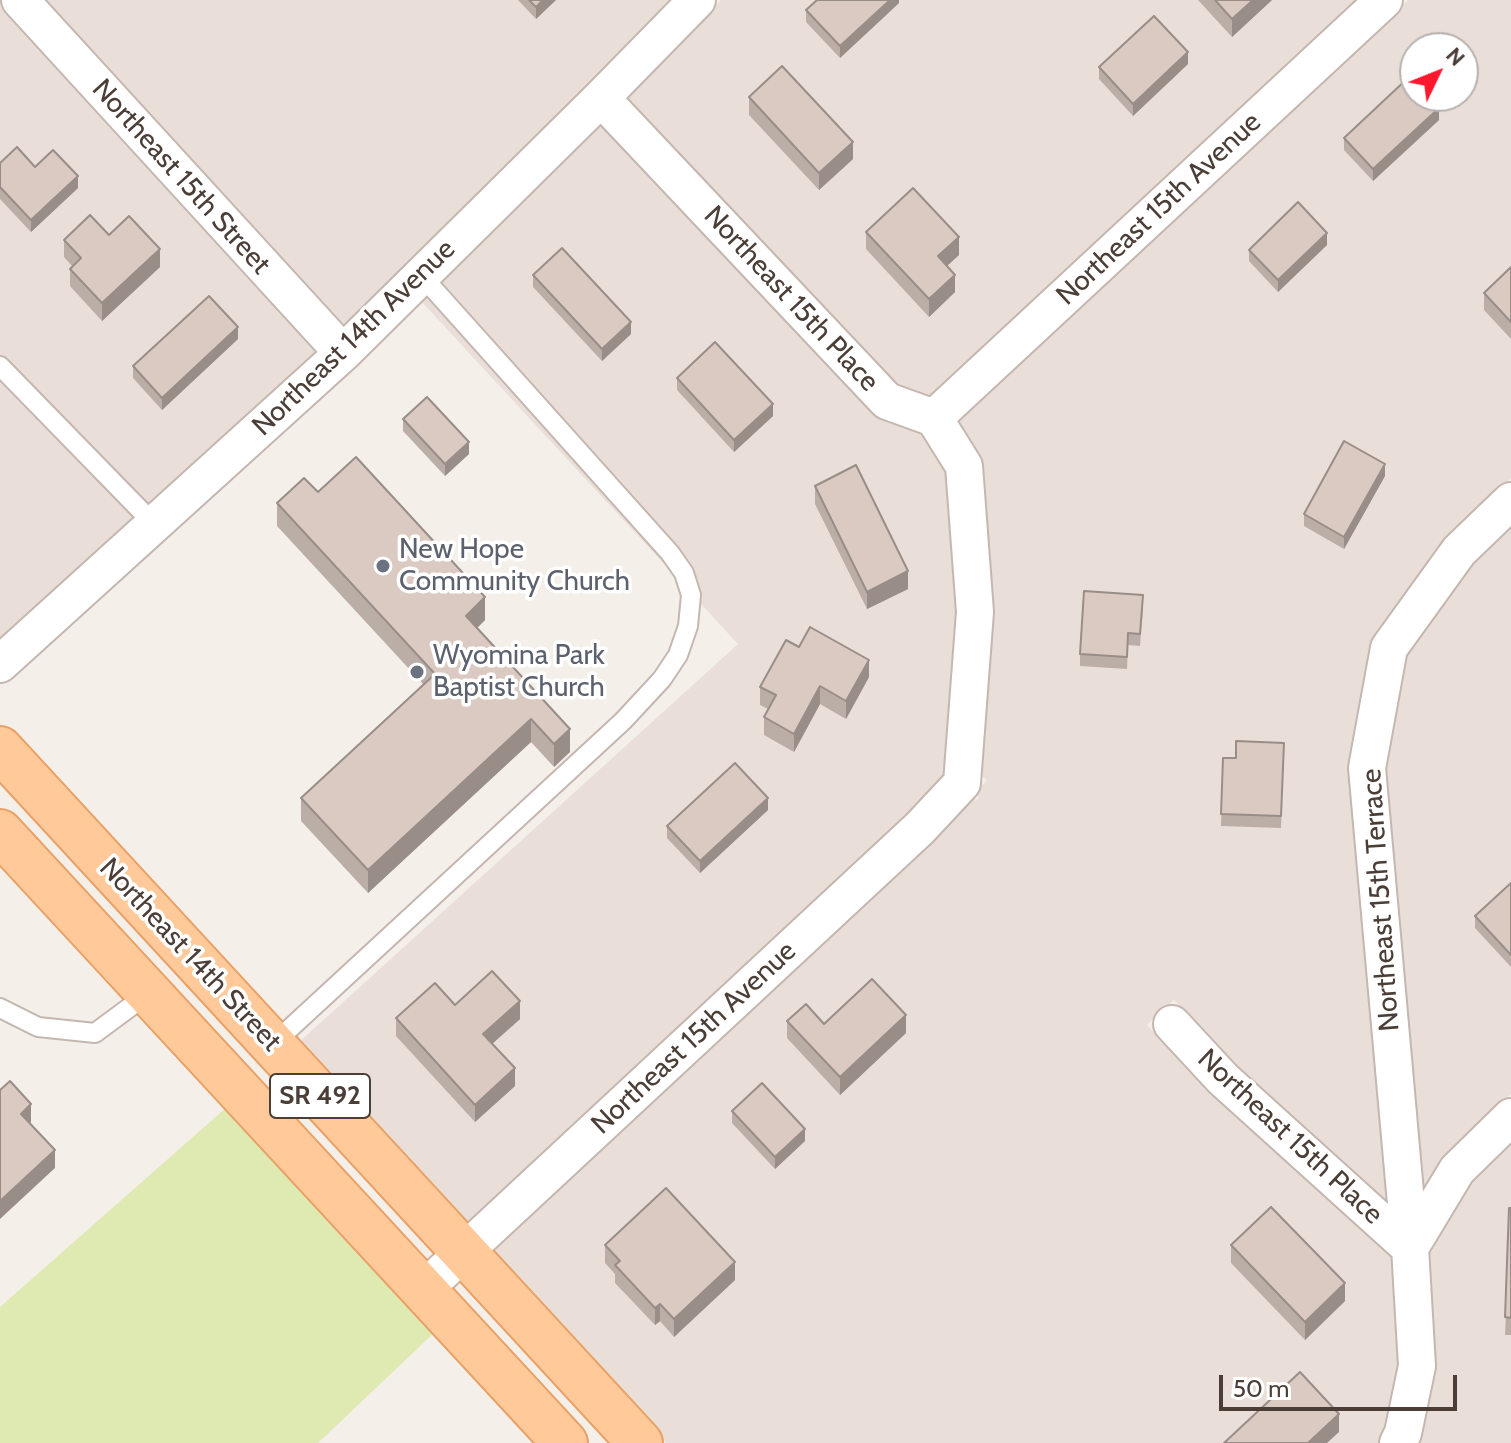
<!DOCTYPE html>
<html>
<head>
<meta charset="utf-8">
<style>
	body { margin:0 }
	#map { position:relative; width:1511px; height:1443px; overflow:hidden; background:#f5efea; font-family:Cabin,sans-serif }
	canvas { display:block }
	.north { position:absolute; left:1399px; top:32px; width:80px; height:80px; box-sizing:border-box; background:#fff; border:2px solid #b7b2af; border-radius:50%; rotate:47deg; font-size:22px; font-weight:700; line-height:32px; text-align:center; color:#4a3e37 }
	.north::after { content:''; display:block; margin:auto; width:28px; height:36px; background:#ff172e; clip-path:polygon(50% 0,100% 100%,50% 72%,0 100%) }
	.scale { position:absolute; left:1219px; top:1375px; width:238px; height:36px; box-sizing:border-box; border:4px solid #4a3e37; border-top:0; padding-left:10px; font-size:24px; line-height:28px; white-space:nowrap; color:#4a3e37; -webkit-text-stroke:6px #fff; paint-order:stroke }
</style>
</head>
<body>
<div id="map">
<canvas width="1511" height="1443"></canvas>
<div class="north">N</div>
<div class="scale">50 m</div>
</div>
<script>
const context = document.querySelector('canvas').getContext('2d');
context.lineJoin = 'round';
function fill(path, color) { context.fillStyle = color; context.fill(path, 'evenodd'); }
const poly = rows => new Path2D(rows.map(r => 'M' + r).join(''));
function trace(path, color, width, dash) { context.strokeStyle = color; context.lineWidth = width; context.lineCap = dash ? 'butt' : 'round'; context.setLineDash(dash || []); context.stroke(path); }
function label(font, color, halo, rows, align = 'center') {
  context.font = font + ' Cabin,sans-serif'; context.lineWidth = 7; context.setLineDash([]); context.textBaseline = 'middle'; context.strokeStyle = halo; context.fillStyle = color; for (const [text, x, y, turn = 0] of rows) {
    context.save(); context.translate(x, y); context.rotate((+turn || 0) * Math.PI / 180); context.textAlign = isNaN(turn) ? turn : align; if (halo) context.strokeText(text, 0, 0); context.fillText(text, 0, 0); context.restore();
  }
}
fill(poly([
	[45,0,674,0,345,328],
	[721,0,1360,0,932,398,898,386,626,96],
	[1408,0,1511,0,1511,478,1447,539,1375,639,1388,1204,1236,1066,1174,1000,1147,1025,1210,1093,1393,1258,1399,1368,1386,1429,1379,1443,666,1443,489,1251,968,800,978,799,979,789,987,780,980,774,992,608,982,462,980,455,957,419],
	[1415,48,1463,48,1463,96,1415,96],
	[0,6,318,353,0,641],
	[599,122,873,414,922,433,947,473,957,614,945,777,909,817,467,1228,298,1043,738,644,420,300],
	[1511,523,1511,1094,1446,1159,1423,1195,1385,767,1405,653,1471,561],
	[1511,1140,1511,1443,1416,1443,1434,1368,1428,1253,1435,1246,1432,1244,1471,1180]
]), '#e9dfd8');
fill(poly([
	[228,1106,436,1331,318,1443,0,1443,0,1307]
]), '#dfeab2');
const lane = poly([
	[0,366,154,524],
	[0,1008,38,1027,95,1033,149,993],
	[273,1044,623,721,662,679,678,655,688,626,691,595,684,573,670,553,421,275]
]);
const street = poly([
	[20,0,343,353],
	[934,418,1384,0],
	[0,664,343,353,601,98,697,0],
	[1172,1024,1223,1079,1410,1248],
	[1410,1248,1367,768,1389,648,1459,551,1511,501],
	[423,1290,920,828,962,783,975,612,964,466,934,418,887,401,601,98],
	[1398,1443,1403,1433,1417,1366,1410,1248,1457,1170,1511,1117]
]);
const primary = poly([
	[0,749,640,1443],
	[0,832,565,1443]
]);
trace(lane, '#c4b7af', 22);
trace(street, '#c4b7af', 40);
trace(primary, '#e8a065', 48);
trace(lane, '#fff', 18);
trace(street, '#fff', 36);
trace(primary, '#ffc999', 44);
fill(poly([
	[518,0,556,0,536,19],
	[899,0,899,3,840,58,806,22,806,10],
	[1198,0,1272,0,1232,37],
	[1188,64,1133,116,1099,79,1099,67],
	[749,97,853,159,819,190,749,115],
	[1439,120,1373,181,1344,150,1344,138],
	[0,163,35,167,78,188,31,232,0,199],
	[866,232,959,255,947,266,955,292,929,317,866,249],
	[109,235,160,267,102,321,70,286,70,269,72,266,64,257,64,240],
	[1327,245,1278,292,1249,261,1249,250],
	[1511,267,1511,339,1484,310,1484,293],
	[533,275,631,334,602,361,533,287],
	[238,339,162,410,133,378,133,366],
	[677,378,773,416,734,452,677,390],
	[403,419,469,454,445,476,403,431],
	[1385,476,1344,549,1304,526,1304,514],
	[815,486,908,589,867,609,815,504],
	[318,492,485,620,477,628,570,752,554,767,531,742,368,893,301,821,301,798,424,685,277,526,277,503],
	[1143,607,1140,646,1128,645,1127,669,1080,666,1080,654],
	[799,647,869,677,846,719,820,704,794,752,764,735,764,717,768,709,760,705,760,687],
	[1284,743,1281,828,1221,826,1223,758,1236,758],
	[768,810,700,873,667,838,667,826],
	[1511,883,1511,967,1475,928,1475,916],
	[455,1005,520,1019,492,1044,515,1086,475,1122,396,1036,396,1018],
	[787,1021,824,1024,906,1033,840,1095,787,1038],
	[732,1111,805,1141,775,1169,732,1123],
	[1511,1208,1511,1335,1505,1335],
	[605,1245,735,1280,674,1337,660,1321,655,1325,615,1283,615,1274,605,1263],
	[1231,1245,1345,1301,1305,1340,1231,1263]
]), '#bbaea7');
fill(poly([
	[543,0,556,0,536,19,536,7],
	[890,0,899,0,899,3,840,58,840,46],
	[1253,0,1272,0,1232,37,1232,19],
	[1188,52,1188,64,1133,116,1133,104],
	[1439,108,1439,120,1373,181,1373,169],
	[853,142,853,159,819,190,819,173],
	[78,176,78,188,31,232,31,220],
	[1327,233,1327,245,1278,292,1278,280],
	[959,237,959,255,938,274,938,256],
	[160,249,160,267,102,321,102,303],
	[955,275,955,292,929,317,929,299],
	[631,322,631,334,602,361,602,349],
	[238,327,238,339,162,410,162,398],
	[773,404,773,416,734,452,734,440],
	[469,442,469,454,445,476,445,464],
	[1385,464,1385,476,1344,549,1344,537],
	[908,571,908,589,867,609,867,592],
	[485,597,485,620,466,639,466,616],
	[869,660,869,677,846,719,846,701],
	[820,686,820,704,794,752,794,734],
	[531,719,531,742,368,893,368,870],
	[570,729,570,752,554,767,554,744],
	[768,798,768,810,700,873,700,861],
	[520,1001,520,1019,483,1052,483,1034],
	[906,1015,906,1033,840,1095,840,1077],
	[515,1068,515,1086,475,1122,475,1105],
	[31,1104,31,1122,21,1131,21,1114],
	[805,1129,805,1141,775,1169,775,1157],
	[55,1150,55,1168,0,1219,0,1201],
	[735,1262,735,1280,674,1337,674,1319],
	[1345,1283,1345,1301,1305,1340,1305,1322],
	[660,1304,660,1321,655,1325,655,1308],
	[1339,1414,1339,1432,1327,1443,1308,1443]
]), '#998d88');
const building = poly([
	[529,0,543,0,536,7,529,0],
	[817,0,890,0,840,46,806,10,817,0],
	[1215,0,1253,0,1232,19,1215,0],
	[1154,16,1188,52,1133,104,1099,67,1154,16],
	[782,66,853,142,819,173,749,97,782,66],
	[1409,77,1415,82,1415,96,1428,96,1439,108,1373,169,1344,138,1409,77],
	[17,147,35,167,53,150,78,176,31,220,0,187,0,163,17,147],
	[913,188,959,237,938,256,955,275,929,299,866,232,913,188],
	[1298,202,1327,233,1278,280,1249,250,1298,202],
	[90,215,109,235,129,216,160,249,102,303,70,269,81,258,64,240,90,215],
	[562,248,631,322,602,349,533,275,562,248],
	[1511,267,1511,322,1484,293,1511,267],
	[209,296,238,327,162,398,133,366,209,296],
	[715,342,773,404,734,440,677,378,715,342],
	[427,397,469,442,445,464,403,419,427,397],
	[1344,441,1385,464,1344,537,1304,514,1344,441],
	[356,457,485,597,466,616,570,729,554,744,531,719,368,870,301,798,435,674,277,503,304,478,318,492,356,457],
	[856,465,908,571,867,592,815,486,856,465],
	[1084,591,1143,595,1140,634,1128,633,1127,657,1080,654,1084,591],
	[810,627,869,660,846,701,820,686,794,734,764,717,776,695,760,687,786,640,799,647,810,627],
	[1236,741,1284,743,1281,816,1221,814,1223,758,1236,758,1236,741],
	[735,763,768,798,700,861,667,826,735,763],
	[1511,883,1511,955,1475,916,1511,883],
	[492,971,520,1001,483,1034,515,1068,475,1105,396,1018,435,983,455,1005,492,971],
	[872,979,906,1015,840,1077,787,1021,806,1004,824,1024,872,979],
	[10,1081,31,1104,21,1114,55,1150,0,1201,0,1090,10,1081],
	[762,1083,805,1129,775,1157,732,1111,762,1083],
	[666,1188,735,1262,674,1319,660,1304,655,1308,615,1265,620,1261,605,1245,666,1188],
	[1271,1207,1345,1283,1305,1322,1231,1245,1271,1207],
	[1509,1208,1511,1208,1511,1318,1505,1317,1509,1208],
	[1300,1372,1339,1414,1308,1443,1224,1443,1300,1372]
]);
fill(building, '#dacac2');
trace(building, '#998d88', 2);
for (const [x, y, r, color] of [
	[383,566,8,"#6b7280"],
	[417,672,8,"#6b7280"]
]) { const dot = new Path2D(); dot.arc(x, y, r, 0, 2 * Math.PI); context.fillStyle = color; context.fill(dot); trace(dot, '#fff', 3); }
for (const [x, y, w] of [
	[320,1096,100]
]) { const box = new Path2D(); box.roundRect(x - w / 2, y - 22, w, 44, 6); context.fillStyle = '#fff'; context.fill(box); trace(box, '#4a3e37', 2); }
label('bold 26px', '#4a3e37', null, [
	["SR 492",320,1096]
]);
label('28px', '#4a3e37', '#fff', [
	["Northeast 15th Street",181,177,48],
	["Northeast 15th Avenue",1159,209,-43],
	["Northeast 15th Place",791,299,47],
	["Northeast 14th Avenue",354,338,-44],
	["Northeast 15th Terrace",1381,900,-94],
	["Northeast 14th Street",190,955,47],
	["Northeast 15th Avenue",694,1038,-43],
	["Northeast 15th Place",1290,1137,43]
]);
label('28px', '#5b616d', '#fff', [
	["New Hope",399,550],
	["Community Church",399,582],
	["Wyomina Park",433,656],
	["Baptist Church",433,688]
], 'left');
</script>
</body>
</html>
